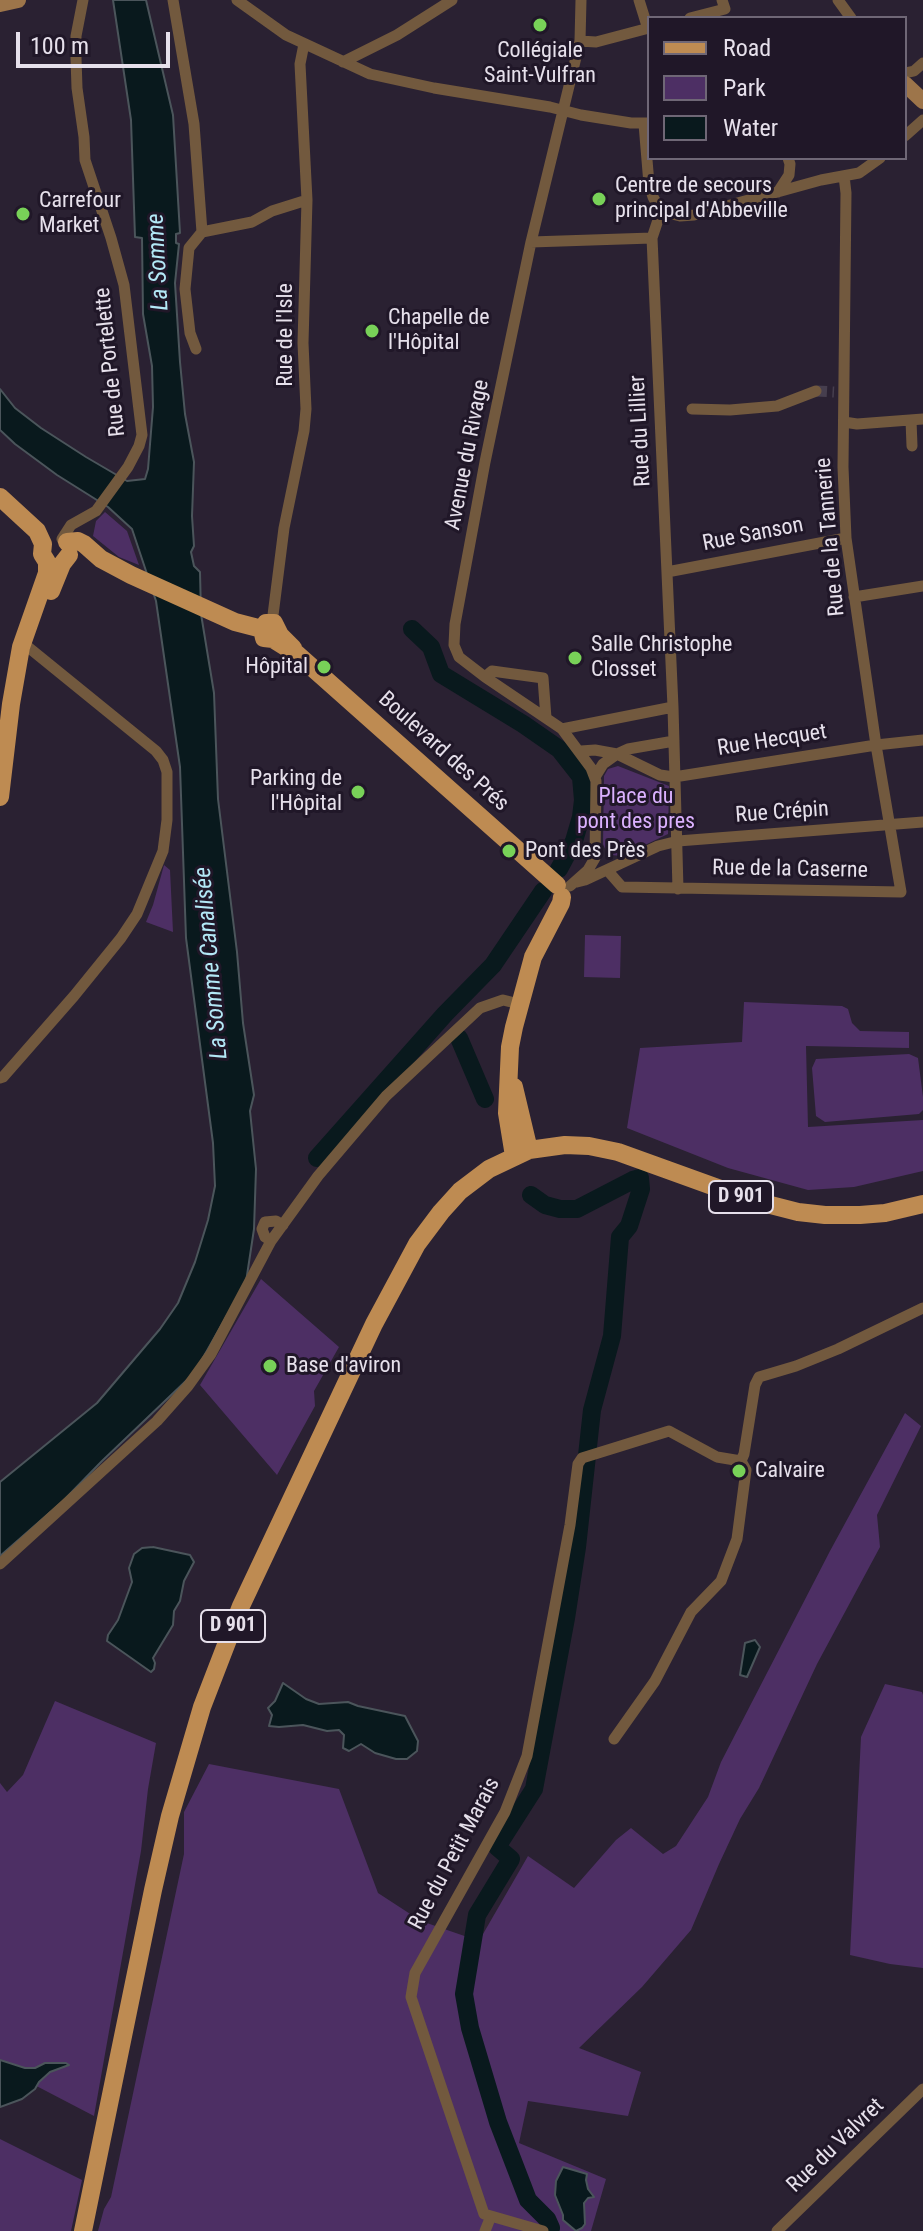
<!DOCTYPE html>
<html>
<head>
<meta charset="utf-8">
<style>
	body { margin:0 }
	#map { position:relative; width:923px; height:2231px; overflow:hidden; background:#2a2132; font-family:"Roboto Condensed",sans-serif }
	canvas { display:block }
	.legend { position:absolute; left:647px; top:16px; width:260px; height:144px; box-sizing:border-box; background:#201728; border:2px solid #6f6776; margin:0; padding:10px 14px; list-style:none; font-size:24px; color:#e6e0eb }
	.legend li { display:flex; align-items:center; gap:16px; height:40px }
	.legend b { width:40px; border:2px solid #6f6776 }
	.scale { position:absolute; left:16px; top:32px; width:154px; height:36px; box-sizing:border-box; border:4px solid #e6e0eb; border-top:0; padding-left:10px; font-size:24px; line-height:28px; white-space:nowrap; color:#e6e0eb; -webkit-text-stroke:6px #201728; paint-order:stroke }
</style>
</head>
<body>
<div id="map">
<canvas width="923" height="2231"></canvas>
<ul class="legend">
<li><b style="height:10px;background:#be8b52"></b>Road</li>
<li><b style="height:22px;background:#4d2f64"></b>Park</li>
<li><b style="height:22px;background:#09191d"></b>Water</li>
</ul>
<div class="scale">100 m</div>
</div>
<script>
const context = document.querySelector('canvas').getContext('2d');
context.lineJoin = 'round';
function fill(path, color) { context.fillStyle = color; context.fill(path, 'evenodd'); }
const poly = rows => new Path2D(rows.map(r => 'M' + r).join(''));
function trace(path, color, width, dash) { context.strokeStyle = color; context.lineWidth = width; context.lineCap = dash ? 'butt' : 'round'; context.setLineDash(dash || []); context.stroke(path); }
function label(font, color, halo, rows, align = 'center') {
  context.font = font + ' "Roboto Condensed",sans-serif'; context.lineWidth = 6; context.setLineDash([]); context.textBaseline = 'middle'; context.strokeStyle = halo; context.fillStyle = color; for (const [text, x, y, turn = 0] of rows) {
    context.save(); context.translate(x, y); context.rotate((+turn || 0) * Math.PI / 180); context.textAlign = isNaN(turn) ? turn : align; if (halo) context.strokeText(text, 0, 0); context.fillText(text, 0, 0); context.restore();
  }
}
fill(poly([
	[105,512,127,531,139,565,119,557,93,536,96,521],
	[618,766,669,786,668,834,622,856,611,855,606,851,603,844,604,776,608,769],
	[164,865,170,870,173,932,146,922,153,905],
	[585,935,621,936,620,978,584,977],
	[744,1002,842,1006,848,1009,852,1023,860,1031,909,1032,909,1048,806,1046,808,1127,923,1120,923,1171,854,1187,808,1190,728,1168,627,1128,640,1048,742,1042],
	[909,1054,918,1058,923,1097,923,1110,919,1114,825,1122,816,1116,812,1068,816,1059],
	[261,1279,339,1347,314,1391,315,1406,277,1475,200,1385],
	[905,1413,921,1426,877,1515,880,1547,817,1664,759,1788,740,1819,719,1864,691,1930,642,1987,579,2048,641,2072,628,2116,528,2101,519,2143,606,2179,591,2231,98,2231,104,2209,111,2197,184,1854,184,1812,209,1764,339,1789,378,1893,421,1921,479,1941,528,1856,574,1888,616,1840,631,1828,663,1854,676,1846,708,1797,721,1762,830,1551],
	[885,1684,922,1692,923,1695,923,1968,890,1964,850,1955,861,1737],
	[55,1701,156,1743,148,1789,141,1851,94,2116,0,2067,0,1783,7,1792,23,1775],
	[0,2139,82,2180,71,2231,0,2231]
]), '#4d2f64');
const water = poly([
	[113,0,146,0,173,115,180,233,176,234,176,243,179,244,175,283,180,362,185,414,194,462,192,516,194,546,191,552,194,566,200,572,201,614,214,693,218,799,237,952,243,1023,254,1095,250,1111,256,1169,254,1229,246,1282,200,1363,189,1378,102,1461,63,1501,0,1556,0,1482,97,1403,160,1329,178,1303,195,1262,208,1220,215,1186,213,1143,186,938,180,767,156,601,132,529,108,507,57,475,15,444,0,430,0,389,15,408,41,428,86,457,127,481,145,479,148,469,153,407,152,366,143,314,142,238,135,237,131,120,113,0],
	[153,1547,190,1555,194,1562,184,1581,180,1601,174,1611,173,1625,153,1658,155,1663,154,1669,151,1672,107,1641,108,1635,118,1620,132,1582,129,1568,134,1554,142,1548,153,1547],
	[755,1640,760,1647,747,1677,740,1675,745,1643,755,1640],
	[283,1683,306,1699,319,1704,348,1702,358,1706,405,1716,418,1741,417,1751,407,1759,396,1759,375,1753,361,1744,349,1751,343,1748,344,1735,339,1730,327,1731,303,1725,279,1727,269,1726,272,1715,268,1708,275,1701,283,1683],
	[0,2060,25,2068,35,2068,45,2063,66,2063,69,2065,50,2072,39,2082,35,2089,22,2099,0,2107,0,2060],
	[563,2167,587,2174,586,2180,588,2189,594,2197,588,2198,584,2203,585,2224,582,2228,576,2231,563,2220,563,2215,555,2195,556,2181,563,2167]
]);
fill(water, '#09191d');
trace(water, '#4b555b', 2);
trace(poly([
	[412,629,431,647,441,674,523,724,559,749,581,777,583,800,581,817,574,841,559,869],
	[459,1038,485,1099],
	[317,1158,445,1014,493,965,543,891],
	[531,1195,545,1205,560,1209,577,1209,633,1180,640,1178,641,1189,629,1226,620,1237,612,1336,592,1410,577,1547,566,1618,534,1789,497,1847,511,1859,477,1915,464,1994,470,2028,498,2122,528,2200,547,2219,551,2228]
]), '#09191d', 18);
trace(poly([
	[816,391,834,392]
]), '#463e4e', 11, [11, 5.5]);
trace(poly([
	[173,0,194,124,202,232,189,248,185,289,190,333,196,349],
	[237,0,286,35,370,74,434,88,550,107,581,115,631,123,648,123],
	[639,0,648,29],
	[838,0,851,18],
	[690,18,725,9,722,0],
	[580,41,596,42,649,28],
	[343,62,397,35,452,0],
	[905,73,914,71,923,63],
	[644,124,649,184,653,197,661,211,652,238,673,707,678,889],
	[905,136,923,120],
	[778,192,789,175,790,164,788,158],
	[661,211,680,216,694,215,821,180,859,173,880,158],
	[202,232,252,222,272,211,307,200],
	[531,242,652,238],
	[692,409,730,410,777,406,816,391],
	[911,420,912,446],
	[844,422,857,424,923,419],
	[62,539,71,525,96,511,128,467,139,446,142,435,124,285,111,238,85,160,84,137,77,88,76,58,76,36,83,0],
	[667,572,846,538],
	[854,597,923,586],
	[272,623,284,528,304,431,306,409,303,343,307,200,300,64,304,44],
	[485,677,492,671,543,678,546,718],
	[562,729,673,707],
	[581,751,595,750,617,754,628,749,674,741],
	[595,777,603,764,617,754,660,775,674,777,876,745,923,740],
	[608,871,622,887,901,892,876,745,846,538,843,467,846,193,844,176],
	[577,882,585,880,658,846,678,841,923,822],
	[570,886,588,870,595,858,596,781,591,768,562,729,485,677,459,657,454,645,455,624,485,462,531,242,580,41,581,0],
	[0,1078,3,1077,74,996,121,938,137,914,163,851,167,820,167,772,163,760,156,751,28,647,22,645],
	[271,1241,265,1237,262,1229,265,1222,276,1221,283,1225],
	[741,1461,744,1454,755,1385,759,1377,796,1366,838,1349,923,1308],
	[0,1564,157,1421,188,1386,211,1354,271,1241,318,1176,386,1096,480,1008,503,1000,519,1004],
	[614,1739,655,1681,691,1612,721,1581,737,1539,746,1470,741,1461],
	[485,2231,491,2216],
	[543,2231,484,2214,411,1997,415,1973,505,1812,527,1756,570,1525,578,1464,582,1458,669,1431,717,1457,741,1461],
	[777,2231,923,2089]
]), '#72593e', 11);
trace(poly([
	[0,4,18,0],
	[905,84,923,101]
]), '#9d754a', 16);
trace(poly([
	[0,497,37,531,43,544,42,554,47,562,47,573,21,647,11,704,0,797],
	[67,542,78,541,84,544,101,559,131,575,235,622,262,629],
	[51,591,62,564,69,555],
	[262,629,264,638,273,639,297,654,557,885],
	[262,629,266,623,274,623,280,635,293,648],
	[514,1087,529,1150],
	[514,1156,507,1113,510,1047,514,1027,533,957,561,903,562,897],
	[83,2231,153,1890,170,1816,202,1707,241,1606,374,1324,417,1244,441,1212,460,1191,489,1169,529,1150,565,1145,589,1146,618,1152,751,1200,798,1212,825,1215,860,1215,885,1213,923,1204]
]), '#be8b52', 18);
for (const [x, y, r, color] of [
	[540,25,8,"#78d158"],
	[599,199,8,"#78d158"],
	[23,214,8,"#78d158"],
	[372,331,8,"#78d158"],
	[575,658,8,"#78d158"],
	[324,667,8,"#78d158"],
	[358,792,8,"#78d158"],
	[509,851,8,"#78d158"],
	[270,1366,8,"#78d158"],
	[739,1471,8,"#78d158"]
]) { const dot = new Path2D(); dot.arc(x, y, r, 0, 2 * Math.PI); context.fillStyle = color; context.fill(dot); trace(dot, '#201728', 3); }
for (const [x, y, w] of [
	[741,1197,64],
	[233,1626,64]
]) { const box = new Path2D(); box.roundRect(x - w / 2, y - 16, w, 32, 6); context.fillStyle = '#201728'; context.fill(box); trace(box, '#e6e0eb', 2); }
label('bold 20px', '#e6e0eb', null, [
	["D 901",741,1197],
	["D 901",233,1626]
]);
label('22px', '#e6e0eb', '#201728', [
	["Collégiale",540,51,"center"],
	["Saint-Vulfran",540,76,"center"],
	["Centre de secours",615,186],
	["principal d'Abbeville",615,211],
	["Carrefour",39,201],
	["Market",39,226],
	["Chapelle de",388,318],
	["l'Hôpital",388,343],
	["Salle Christophe",591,645],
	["Closset",591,670],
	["Hôpital",308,667,"right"],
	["Parking de",342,779,"right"],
	["l'Hôpital",342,804,"right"],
	["Pont des Près",525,851],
	["Base d'aviron",286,1366],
	["Calvaire",755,1471]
], 'left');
label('22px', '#e6e0eb', '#201728', [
	["Rue de l'Isle",286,335,-90],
	["Rue de Portelette",111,362,-96],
	["Rue du Lillier",641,431,-93],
	["Avenue du Rivage",468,455,-79],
	["Rue Sanson",753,535,-11],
	["Rue de la Tannerie",831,537,-95],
	["Rue Hecquet",772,741,-9],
	["Boulevard des Prés",443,752,42],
	["Rue Crépin",782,813,-4],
	["Rue de la Caserne",790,870,1],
	["Rue du Petit Marais",455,1854,-62],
	["Rue du Valvret",836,2146,-44]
]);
label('22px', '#dbb1ff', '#201728', [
	["Place du",636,797],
	["pont des pres",636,822]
]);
label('italic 24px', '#b3e8f6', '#201728', [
	["La Somme",159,262,-93],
	["La Somme Canalisée",212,963,-95]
]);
</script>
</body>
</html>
